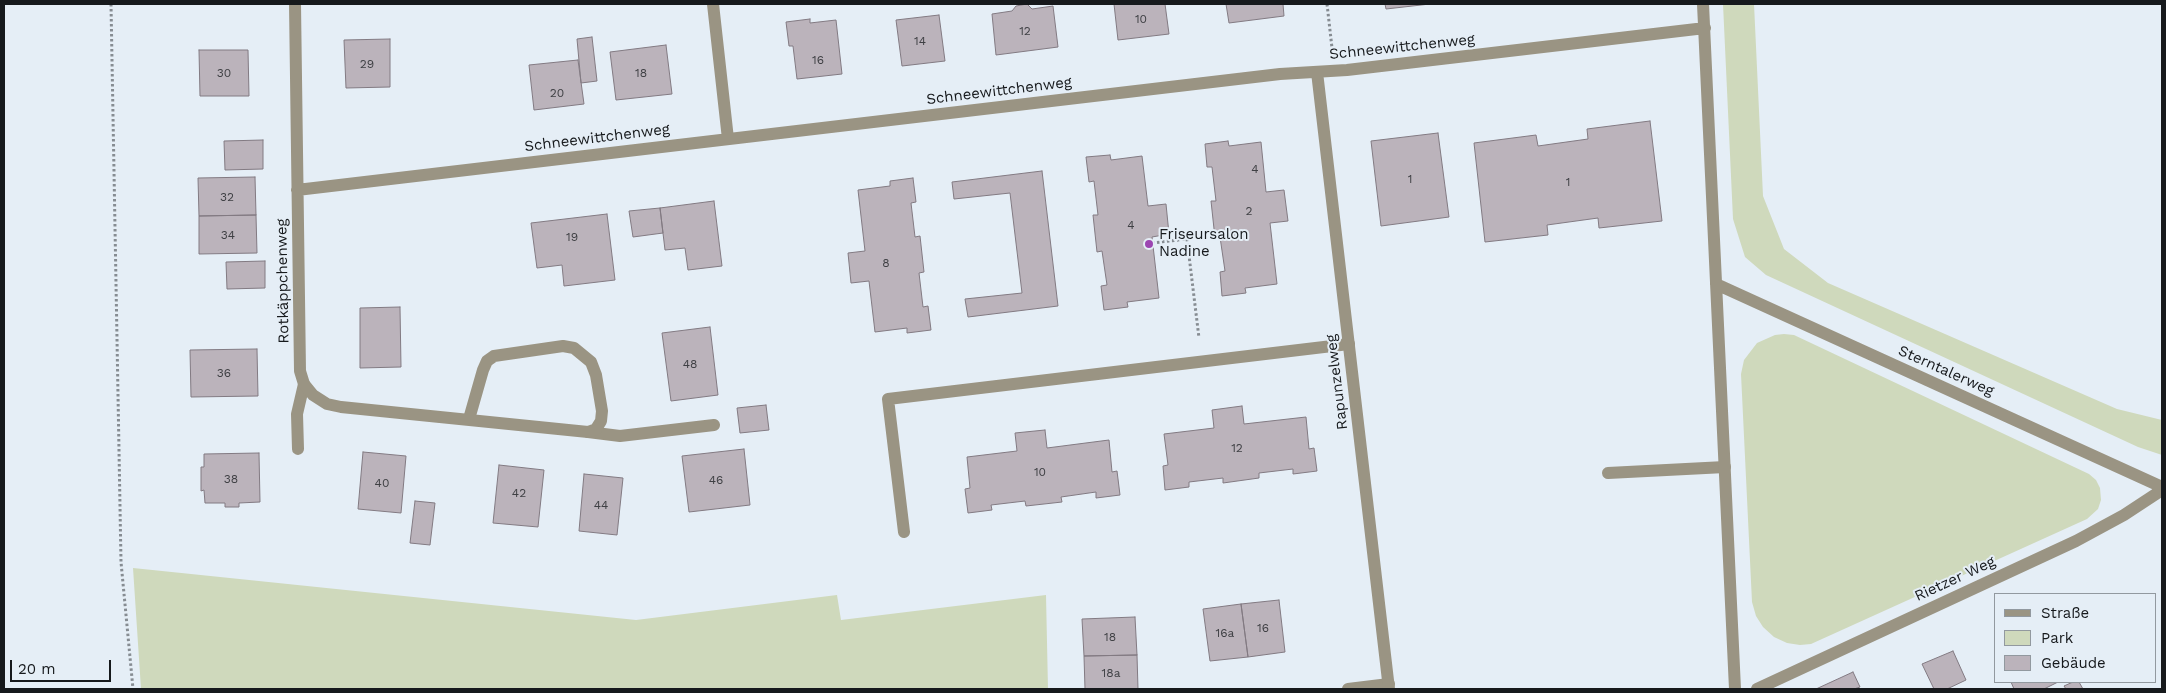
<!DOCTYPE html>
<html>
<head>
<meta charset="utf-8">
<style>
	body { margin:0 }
	#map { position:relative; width:2166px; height:693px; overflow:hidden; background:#e5eef6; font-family:"Work Sans",sans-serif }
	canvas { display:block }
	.frame { position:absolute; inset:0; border:5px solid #16191c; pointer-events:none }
	.legend { position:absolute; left:1994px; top:593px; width:162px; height:90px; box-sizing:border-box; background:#e5eef6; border:1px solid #92999f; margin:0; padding:6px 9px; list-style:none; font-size:15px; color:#16191c }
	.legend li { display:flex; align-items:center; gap:10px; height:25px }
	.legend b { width:25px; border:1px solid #92999f }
	.scale { position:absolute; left:10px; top:660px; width:101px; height:22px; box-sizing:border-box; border:2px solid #16191c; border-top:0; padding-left:6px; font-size:15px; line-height:18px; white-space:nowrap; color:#16191c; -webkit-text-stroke:4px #e5eef6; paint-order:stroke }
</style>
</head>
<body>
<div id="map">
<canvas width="2166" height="693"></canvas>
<div class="frame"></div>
<ul class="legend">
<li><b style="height:6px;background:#9a9483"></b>Straße</li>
<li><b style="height:14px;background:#cfd9bc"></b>Park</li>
<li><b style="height:14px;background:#bbb3bb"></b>Gebäude</li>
</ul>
<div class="scale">20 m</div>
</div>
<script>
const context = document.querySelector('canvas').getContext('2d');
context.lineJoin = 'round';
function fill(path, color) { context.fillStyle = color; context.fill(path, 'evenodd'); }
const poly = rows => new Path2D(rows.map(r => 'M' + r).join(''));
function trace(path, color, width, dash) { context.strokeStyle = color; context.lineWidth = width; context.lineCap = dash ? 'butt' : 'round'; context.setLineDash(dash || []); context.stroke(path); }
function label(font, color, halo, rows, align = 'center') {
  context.font = font + ' "Work Sans",sans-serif'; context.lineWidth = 4; context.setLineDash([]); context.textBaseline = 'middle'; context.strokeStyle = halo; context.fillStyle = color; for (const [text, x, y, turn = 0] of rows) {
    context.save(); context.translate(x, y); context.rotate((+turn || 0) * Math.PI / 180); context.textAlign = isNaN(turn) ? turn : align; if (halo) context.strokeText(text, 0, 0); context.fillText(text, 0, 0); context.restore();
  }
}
fill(poly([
	[1723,4,1754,4,1763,196,1784,249,1828,283,2117,409,2162,420,2162,455,2138,447,1766,275,1745,257,1733,219],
	[1784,334,1794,335,2089,474,2096,480,2100,488,2101,500,2098,509,2087,519,1811,644,1800,645,1787,643,1774,637,1763,627,1756,616,1752,602,1741,374,1744,360,1757,343,1775,335],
	[133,568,636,620,837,595,841,620,1046,595,1048,689,141,689]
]), '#cfd9bc');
const building = poly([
	[1027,4,1032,9,1053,6,1058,47,996,55,992,14,1012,11,1016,6,1027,4],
	[1114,4,1165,4,1169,34,1118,40,1114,4],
	[1226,4,1283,4,1284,16,1229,23,1226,4],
	[1385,4,1430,4,1386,9,1385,4],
	[939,15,945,61,902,66,896,20,939,15],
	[810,19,810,23,836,20,842,74,797,79,793,46,789,46,786,22,810,19],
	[592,37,597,81,581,83,577,39,592,37],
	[390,39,390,87,346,88,344,40,390,39],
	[666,45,672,94,616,100,610,52,666,45],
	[199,50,248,50,249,96,200,96,199,50],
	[578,60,584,104,534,110,529,65,578,60],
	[1650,121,1662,221,1599,228,1598,218,1547,225,1548,235,1485,242,1474,143,1536,135,1538,146,1588,139,1587,129,1650,121],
	[1438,133,1449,217,1381,226,1371,141,1438,133],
	[263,140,263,169,225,170,224,141,263,140],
	[1228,141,1229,146,1261,142,1266,192,1284,190,1288,221,1270,223,1277,284,1245,288,1246,293,1222,296,1220,272,1225,271,1220,237,1215,238,1211,201,1216,201,1212,167,1207,167,1205,144,1228,141],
	[1110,155,1111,160,1142,156,1148,206,1166,204,1169,234,1152,237,1159,298,1127,302,1128,307,1104,310,1101,286,1107,285,1102,251,1097,252,1093,215,1098,215,1094,181,1089,182,1086,157,1110,155],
	[1042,171,1058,306,968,317,965,299,1022,293,1010,193,954,199,952,182,1042,171],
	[255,177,256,215,199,216,198,178,255,177],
	[913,178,916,202,911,203,915,237,920,236,924,272,919,273,923,307,928,306,931,330,907,333,907,328,875,332,869,281,851,283,848,253,865,251,858,190,890,186,890,181,913,178],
	[714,201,722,266,688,270,685,248,665,250,660,208,714,201],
	[660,208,663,233,633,237,629,211,660,208],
	[607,214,615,280,564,286,562,265,537,268,531,223,607,214],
	[256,215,257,253,199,254,199,216,256,215],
	[265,261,265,288,227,289,226,262,265,261],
	[400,307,401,367,360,368,360,308,400,307],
	[710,327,718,395,671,401,662,333,710,327],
	[257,349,258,396,191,397,190,350,257,349],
	[766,405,769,430,740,433,737,408,766,405],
	[1242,406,1244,424,1306,417,1309,449,1314,448,1317,471,1293,474,1293,469,1259,473,1259,478,1223,483,1223,478,1189,482,1189,487,1165,490,1163,466,1168,465,1164,434,1214,428,1212,410,1242,406],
	[1045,430,1047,448,1109,440,1112,472,1117,471,1120,495,1096,498,1096,492,1061,497,1062,502,1026,506,1025,501,991,505,992,510,968,513,965,489,970,488,967,457,1017,451,1015,433,1045,430],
	[744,449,750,505,689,512,682,456,744,449],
	[363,452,406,456,401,513,358,509,363,452],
	[259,453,260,502,239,503,239,507,225,507,225,503,205,503,204,490,201,491,201,467,204,467,204,454,259,453],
	[499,465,544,470,538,527,493,523,499,465],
	[584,474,623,478,617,535,579,531,584,474],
	[415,501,435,503,430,545,410,543,415,501],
	[1279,600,1285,652,1248,657,1241,604,1279,600],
	[1241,604,1248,657,1210,661,1203,609,1241,604],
	[1135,617,1137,655,1084,656,1082,619,1135,617],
	[1953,651,1966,680,1947,689,1934,689,1922,664,1953,651],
	[1137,655,1138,689,1085,689,1084,656,1137,655],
	[1853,672,1860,687,1854,689,1816,689,1853,672],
	[2011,682,2058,682,2044,689,2014,689,2011,682],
	[2073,682,2079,682,2083,689,2066,689,2064,686,2073,682]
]);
fill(building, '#bbb3bb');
trace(building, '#827a82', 1);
trace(poly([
	[111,4,121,562,133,689],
	[1327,4,1332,48],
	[1152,243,1187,239,1199,338]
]), '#868c92', 3, [2.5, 2.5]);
trace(poly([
	[588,432,620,436,714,425],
	[298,449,297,414,304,384],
	[1608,473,1725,467],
	[904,532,888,399,1349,344],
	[1348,689,1389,684]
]), '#9a9483', 12);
trace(poly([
	[295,4,300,371,304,384,313,395,327,404,341,407,588,432,596,429,601,421,602,411,596,375,591,362,574,348,563,346,494,356,487,361,483,370,469,419],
	[713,4,728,139],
	[1703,4,1735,689],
	[1317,72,1389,689],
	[297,190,1280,74,1347,70,1705,28],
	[1716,284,2162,487],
	[1757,689,2076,541,2124,515,2162,490]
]), '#9a9483', 12);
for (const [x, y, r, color] of [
	[1149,244,5,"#9c45b1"]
]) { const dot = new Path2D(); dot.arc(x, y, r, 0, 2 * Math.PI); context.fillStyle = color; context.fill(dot); trace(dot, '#e5eef6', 2); }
label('12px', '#3f4044', null, [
	["10",1141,19],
	["12",1025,31],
	["14",920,41],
	["16",818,60],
	["29",367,64],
	["30",224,73],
	["18",641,73],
	["20",557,93],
	["4",1255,169],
	["1",1410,179],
	["1",1568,182],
	["32",227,197],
	["2",1249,211],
	["4",1131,225],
	["34",228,235],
	["19",572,237],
	["8",886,263],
	["48",690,364],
	["36",224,373],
	["12",1237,448],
	["10",1040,472],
	["38",231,479],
	["46",716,480],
	["40",382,483],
	["42",519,493],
	["44",601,505],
	["16",1263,628],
	["16a",1225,633],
	["18",1110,637],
	["18a",1111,673]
]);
label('15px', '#16191c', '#e5eef6', [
	["Schneewittchenweg",1402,47,-6],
	["Schneewittchenweg",999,91,-7],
	["Schneewittchenweg",597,138,-7],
	["Rotkäppchenweg",283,281,-91],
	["Sterntalerweg",1946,371,24],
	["Rapunzelweg",1337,382,-97],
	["Rietzer Weg",1955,579,-25]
]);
label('15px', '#16191c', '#e5eef6', [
	["Friseursalon",1159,235],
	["Nadine",1159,252]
], 'left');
</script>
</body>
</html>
